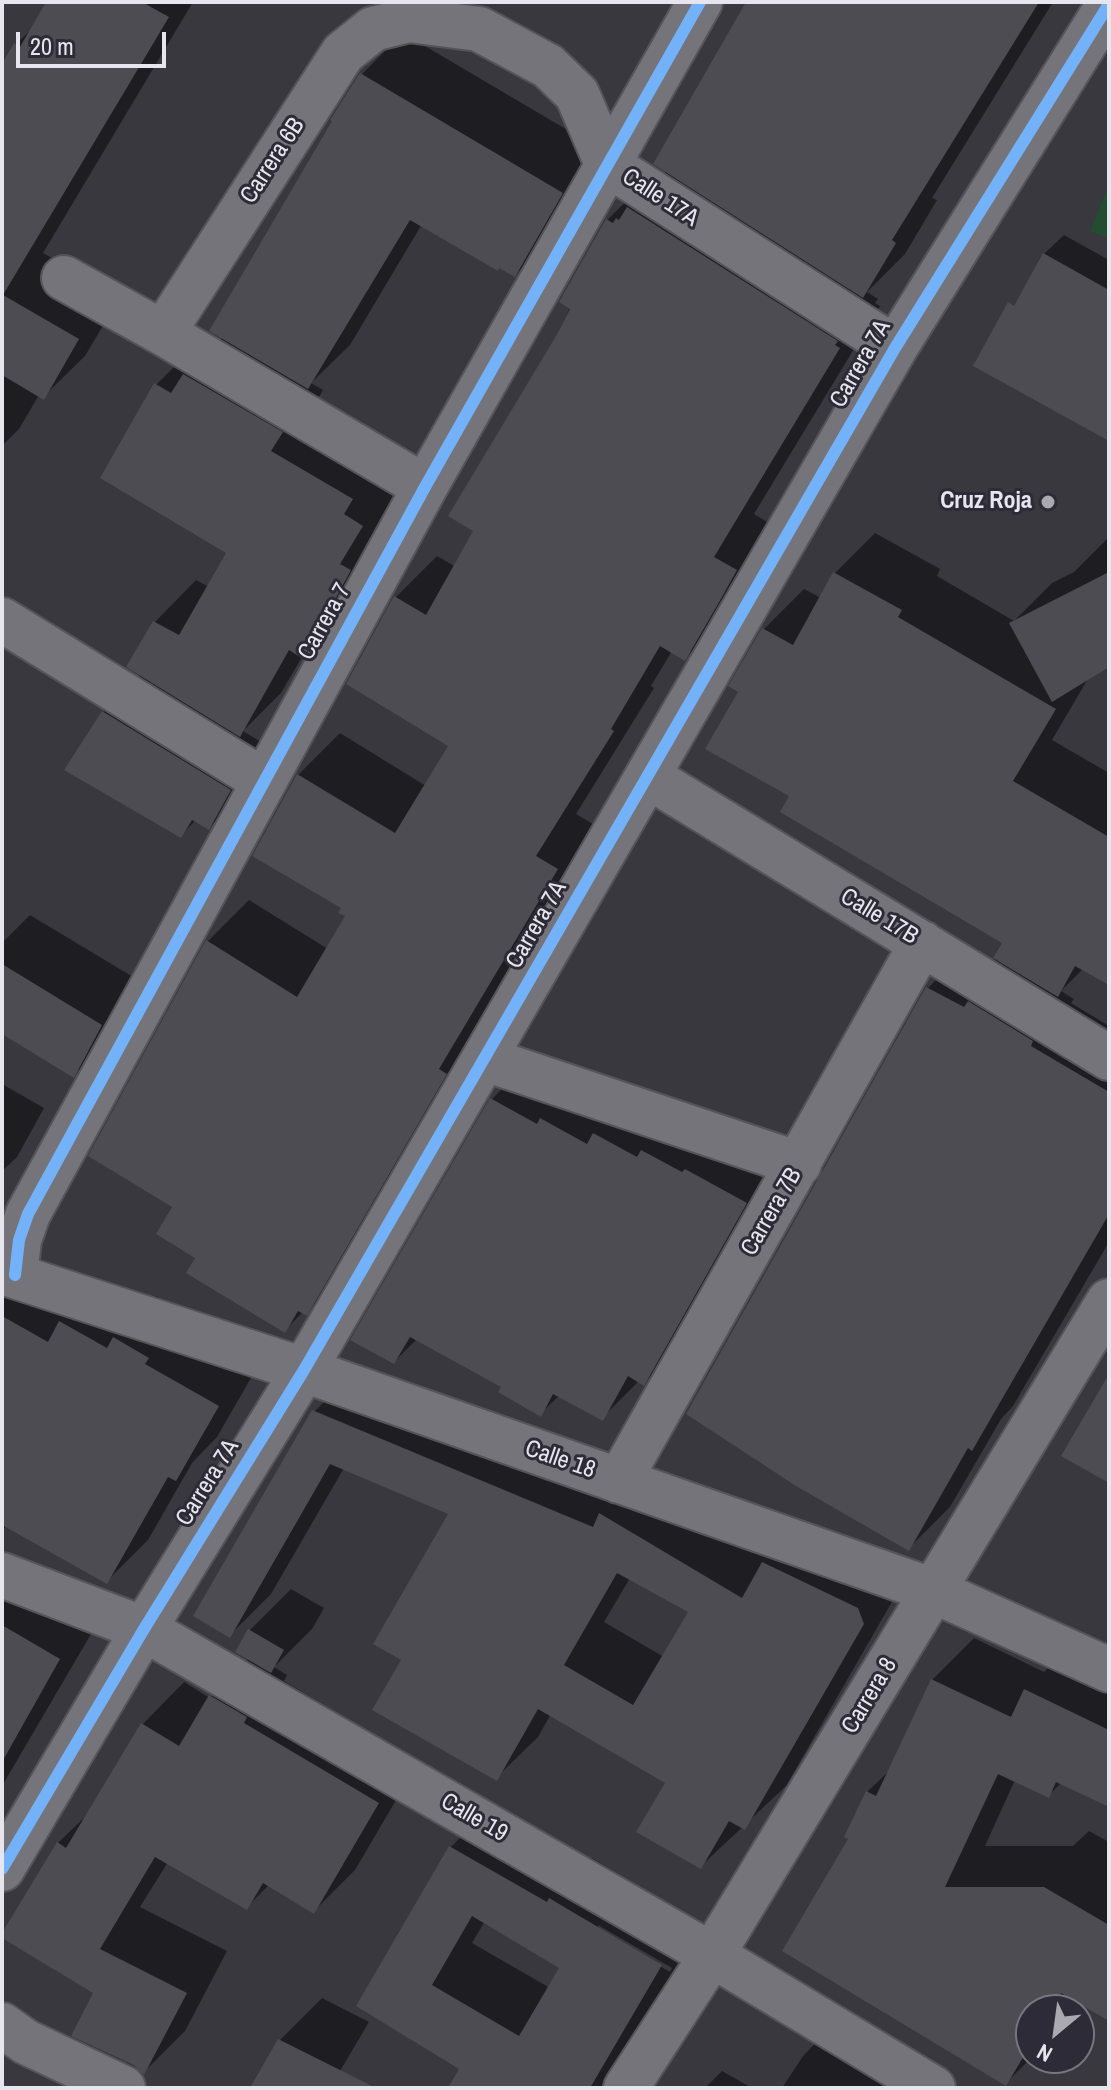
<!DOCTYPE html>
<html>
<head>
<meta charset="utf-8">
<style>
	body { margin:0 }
	#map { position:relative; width:1111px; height:2090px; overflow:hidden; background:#39383f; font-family:"Archivo Narrow",sans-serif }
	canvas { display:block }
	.frame { position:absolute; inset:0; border:4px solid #e7e6ee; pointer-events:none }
	.north { position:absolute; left:1015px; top:1994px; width:80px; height:80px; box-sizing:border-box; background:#2c2b37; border:2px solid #777680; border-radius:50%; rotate:209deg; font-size:22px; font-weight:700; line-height:32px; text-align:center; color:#e7e6ee }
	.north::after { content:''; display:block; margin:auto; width:28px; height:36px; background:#aaa9b1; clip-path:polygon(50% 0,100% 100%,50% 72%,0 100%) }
	.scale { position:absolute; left:16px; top:32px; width:150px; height:36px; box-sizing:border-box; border:4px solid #e7e6ee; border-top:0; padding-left:10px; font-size:24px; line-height:28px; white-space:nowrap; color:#e7e6ee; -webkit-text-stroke:6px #2c2b37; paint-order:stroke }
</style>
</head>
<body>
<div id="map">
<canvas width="1111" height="2090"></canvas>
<div class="frame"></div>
<div class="north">N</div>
<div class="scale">20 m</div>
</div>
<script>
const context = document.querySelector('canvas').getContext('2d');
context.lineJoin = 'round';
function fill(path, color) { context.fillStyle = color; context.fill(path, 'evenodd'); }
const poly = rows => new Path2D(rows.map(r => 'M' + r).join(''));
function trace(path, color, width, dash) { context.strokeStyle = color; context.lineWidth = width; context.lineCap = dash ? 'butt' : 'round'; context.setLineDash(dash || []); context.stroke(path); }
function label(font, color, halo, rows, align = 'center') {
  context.font = font + ' "Archivo Narrow",sans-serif'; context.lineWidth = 6; context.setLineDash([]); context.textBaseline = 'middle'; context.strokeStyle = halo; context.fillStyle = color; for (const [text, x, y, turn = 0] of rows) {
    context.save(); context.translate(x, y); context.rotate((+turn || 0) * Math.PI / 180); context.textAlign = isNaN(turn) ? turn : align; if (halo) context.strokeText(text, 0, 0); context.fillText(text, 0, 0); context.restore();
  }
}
fill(poly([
	[1109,184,1109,239,1090,231]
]), '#234c30');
fill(poly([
	[48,2,193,2,43,253,120,297,85,356,43,397,39,395,19,429,2,446,2,68,16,44,35,26],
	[748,2,1053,2,932,198,937,200,905,254,867,292,878,299,875,303,880,306,754,514,777,528,727,616,685,658,672,651,651,686,654,688,576,814,598,827,348,1272,306,1313,303,1312,285,1330,198,1257,175,1206,207,942,249,900,328,949,348,916,298,775,340,733,426,786,451,745,396,597,437,556,456,567,476,530,607,220,649,179,655,182,667,170],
	[403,33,603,151,557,233,515,275,422,224,350,345,311,383,323,390,312,409,403,483,381,522,391,528,344,615,302,657,281,693,243,731,271,748,250,786,209,828,196,820,181,835,103,712,141,674,129,666,155,622,196,580,209,587,229,552,156,385,198,343,210,350,223,337,362,74],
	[1064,235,1109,260,1109,417,1044,254],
	[875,533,940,569,937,576,1014,621,1052,583,1074,572,1109,537,1109,665,1089,677,1052,740,1109,773,1109,983,1083,969,1061,991,1074,999,1071,1003,1109,1026,1109,1242,1013,1406,1001,1419,950,1507,908,1549,928,988,969,946,994,960,1005,942,792,795,740,691,764,629,804,589,821,598,835,573],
	[30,915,143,983,115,1034,73,1076,2,1032,2,943],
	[534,1057,787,1161,685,1342,643,1384,639,1381,602,1418,560,1395,540,1414,503,1386,417,1339,394,1362,353,1339,492,1099],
	[2,1084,44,1108,17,1157,2,1171],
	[2,1269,85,1298,103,1280,147,1306,156,1296,189,1316,259,1364,217,1437,192,1463,148,1540,107,1581,7,1525,2,1531],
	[356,1370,775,1552,805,1521,899,1567,904,1581,786,1786,700,1867,668,1782,551,1714,538,1737,496,1778,404,1659,450,1513,344,1468,271,1594,229,1636,314,1412],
	[630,1578,690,1611,664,1657,604,1622],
	[2,1570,101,1617,2,1786],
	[291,1589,324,1608,312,1629,274,1667,287,1675,284,1681,419,1761,355,1870,314,1911,269,1885,247,1907,168,1862,140,1907,227,1951,185,2031,144,2072,96,1992,2,1936,58,1843,91,1811,143,1724,184,1682,210,1698,249,1658,250,1630],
	[974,1638,1044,1672,1068,1648,1109,1668,1109,1804,1062,1782,1049,1795,1015,1780,985,1846,1073,1846,1089,1831,1109,1842,1109,2019,1074,1998,1066,2010,1031,2010,1031,2058,1006,2083,851,1838,867,1792,891,1769,932,1680],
	[492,1806,589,1861,592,1858,702,1923,606,2088,453,2088,461,2068,358,2005,451,1847],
	[485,1921,561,1968,550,1988,472,1943],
	[598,1925,672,1968,670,1972,598,1930],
	[322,1998,369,2022,330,2088,252,2088,280,2040],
	[844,2014,961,2088,782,2088,803,2056],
	[722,2071,752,2088,705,2088]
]), '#0007');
fill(poly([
	[46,2,142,2,169,17,3,295,79,339,44,400,2,375,2,64,14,43,20,47],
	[746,2,1039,2,892,240,896,243,863,298,653,164],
	[360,73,563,193,515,277,499,268,498,271,410,220,308,389,209,331,332,121,330,120],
	[627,207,838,341,835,345,840,348,714,557,737,570,718,604,685,661,660,646,611,729,614,731,536,856,558,869,439,1069,447,1074,307,1316,298,1311,285,1333,186,1273,195,1258,156,1234,172,1207,88,1156,206,940,297,997,345,916,338,913,341,908,252,856,297,774,395,833,448,746,346,684,394,596,426,615,473,531,448,516,559,331,570,309,559,302,606,219,613,223,616,218,619,220],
	[1043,253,1109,290,1109,441,973,366,1008,302,1014,306],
	[183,374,283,432,271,451,353,499,344,514,363,526,340,564,351,570,303,659,289,650,240,737,126,667,153,621,179,635,226,553,100,478,154,383,171,393],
	[833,572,902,610,898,617,1056,709,1013,781,1109,837,1109,985,1075,966,1058,997,993,958,1002,943,780,812,789,796,705,749,738,692,728,686,762,628,793,645],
	[1109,572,1109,667,1052,702,1009,623],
	[102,711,231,790,209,830,192,820,181,838,64,770],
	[2,964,102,1025,74,1078,2,1034],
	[926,987,964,1007,968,1001,1033,1041,1031,1046,1109,1092,1109,1214,972,1451,968,1448,909,1551,796,1486,686,1414],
	[490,1098,537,1124,540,1118,587,1144,593,1133,637,1157,641,1150,682,1172,685,1169,747,1203,644,1386,628,1376,603,1421,553,1394,541,1417,498,1392,501,1387,410,1337,394,1364,350,1340],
	[2,1316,48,1342,59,1321,107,1348,113,1337,149,1358,145,1364,219,1406,176,1481,168,1477,107,1584,2,1525],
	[1109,1374,1109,1483,1061,1456],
	[312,1410,593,1527,599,1513,742,1598,762,1562,858,1608,864,1624,745,1830,729,1821,701,1869,636,1832,665,1783,538,1709,497,1781,372,1710,401,1660,373,1644,448,1514,330,1464,230,1638,193,1616],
	[617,1573,688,1612,633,1705,564,1665],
	[2,1625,60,1659,2,1762],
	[248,1629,284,1650,271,1673,235,1652],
	[931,1679,1011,1717,1024,1689,1109,1730,1109,1807,1056,1782,1049,1798,998,1774,945,1887,1044,1887,1109,1925,1109,2021,1061,1993,1051,2010,1031,2010,1031,2044,1006,2086,782,1951,848,1839,844,1837,866,1791,876,1796],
	[209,1695,247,1717,244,1723,379,1803,314,1914,263,1883,247,1910,155,1857,100,1949,187,1993,144,2075,134,2065,71,2036,93,1993,2,1938,2,1933,57,1842,66,1848,141,1723,179,1746],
	[449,1846,547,1902,549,1898,662,1965,590,2088,448,2088,459,2069,356,2006],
	[472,1916,559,1968,519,2036,432,1985],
	[278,2039,376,2088,250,2088]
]), '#4d4c52');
const minor = poly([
	[64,278,163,333,425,487],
	[163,333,343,53,373,29,409,20,479,29,548,66,577,94,607,164,895,348],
	[2,620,264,781],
	[649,777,1109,1058],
	[485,1059,799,1164],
	[2,1272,304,1370,934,1591,1109,1670],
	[15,1275,19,1240,28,1214,425,487,700,2],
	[619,1481,922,943],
	[2,1575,144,1629,712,1955,933,2088],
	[2,1869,144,1629,304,1370,895,348,1109,4],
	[2,2025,26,2042,123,2088],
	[626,2088,712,1955,1109,1301]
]);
trace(minor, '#55545a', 48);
trace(minor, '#75747a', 44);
trace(poly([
	[15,1275,19,1240,28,1214,425,487,700,2],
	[2,1869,144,1629,304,1370,895,348,1109,4]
]), '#73b2f8', 12);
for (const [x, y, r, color] of [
	[1048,502,8,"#aaa9b1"]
]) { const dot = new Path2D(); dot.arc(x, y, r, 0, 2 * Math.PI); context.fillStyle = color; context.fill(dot); trace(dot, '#2c2b37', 3); }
label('24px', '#e7e6ee', '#2c2b37', [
	["Carrera 6B",273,161,-57],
	["Calle 17A",660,198,33],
	["Carrera 7A",861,364,-60],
	["Carrera 7",325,622,-61],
	["Calle 17B",879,917,31],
	["Carrera 7A",537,925,-60],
	["Carrera 7B",772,1212,-60],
	["Calle 18",560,1460,19],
	["Carrera 7A",208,1483,-58],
	["Carrera 8",870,1696,-59],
	["Calle 19",474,1818,30]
]);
label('bold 24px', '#e7e6ee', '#2c2b37', [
	["Cruz Roja",1032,502]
], 'right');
</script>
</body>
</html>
